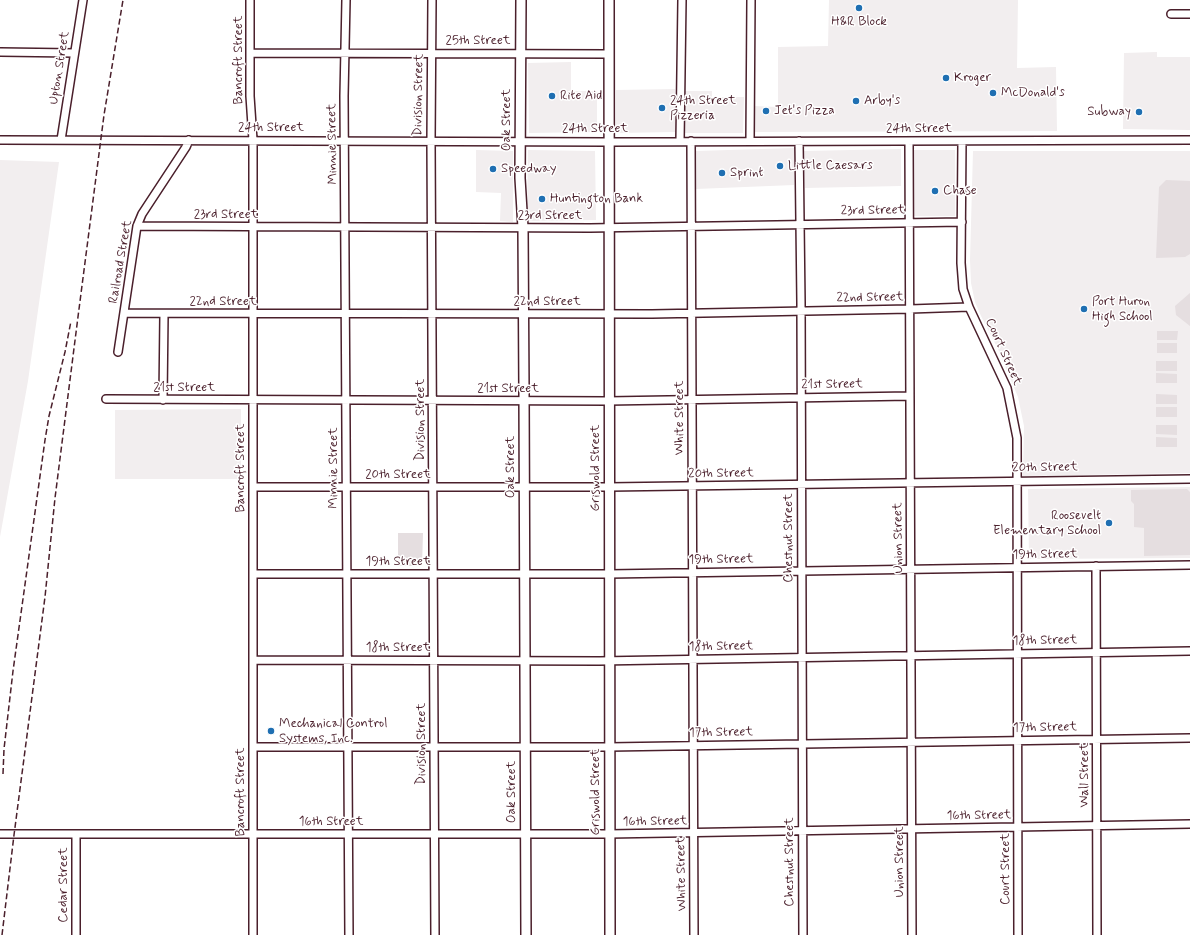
<!DOCTYPE html>
<html>
<head>
<meta charset="utf-8">
<style>
	body { margin:0 }
	canvas { display:block; background:#fff }
</style>
</head>
<body>
<canvas width="1190" height="935"></canvas>
<script>
const context = document.querySelector('canvas').getContext('2d');
context.lineJoin = 'round';
function fill(path, color) { context.fillStyle = color; context.fill(path, 'evenodd'); }
const poly = rows => new Path2D(rows.map(r => 'M' + r).join(''));
function trace(path, color, width, dash) { context.strokeStyle = color; context.lineWidth = width; context.lineCap = dash ? 'butt' : 'round'; context.setLineDash(dash || []); context.stroke(path); }
function label(font, color, halo, rows, align = 'center') {
  context.font = font + ' Mynerve,sans-serif'; context.lineWidth = 3; context.setLineDash([]); context.textBaseline = 'middle'; context.strokeStyle = halo; context.fillStyle = color; for (const [text, x, y, turn = 0] of rows) {
    context.save(); context.translate(x, y); context.rotate((+turn || 0) * Math.PI / 180); context.textAlign = isNaN(turn) ? turn : align; if (halo) context.strokeText(text, 0, 0); context.fillText(text, 0, 0); context.restore();
  }
}
fill(poly([
	[829,0,1018,0,1017,68,1056,67,1057,131,755,132,754,106,778,107,778,47,828,46],
	[1157,52,1157,57,1190,57,1190,130,1123,129,1124,53],
	[571,62,571,91,597,91,597,132,529,133,528,63],
	[675,89,676,132,616,133,616,90],
	[685,91,712,91,712,97,744,97,743,133,685,133],
	[794,148,794,185,696,189,696,151],
	[901,149,901,186,805,188,803,151],
	[476,150,513,151,513,222,500,221,501,193,476,192],
	[528,150,595,151,596,220,527,221],
	[913,150,955,150,955,216,913,216],
	[973,151,1190,151,1190,473,1023,476,1024,426,1018,397,998,349,981,316,975,302,971,283,970,260],
	[0,160,59,162,28,381,0,537],
	[241,409,241,479,115,479,115,410],
	[1190,487,1190,558,1029,559,1028,489]
]), '#f2eeef');
fill(poly([
	[1166,180,1190,181,1190,254,1185,257,1156,258,1159,187],
	[1190,293,1190,326,1176,315,1175,306],
	[1157,331,1178,331,1177,340,1157,340],
	[1157,343,1177,343,1177,353,1157,353],
	[1156,361,1177,361,1177,371,1156,371],
	[1156,373,1177,374,1177,383,1156,383],
	[1156,394,1177,395,1177,404,1156,404],
	[1156,407,1177,407,1177,417,1156,417],
	[1156,425,1177,425,1177,435,1156,434],
	[1156,437,1177,438,1177,447,1156,447],
	[1187,489,1190,492,1190,555,1144,556,1144,528,1134,527,1134,504,1131,501,1131,490],
	[398,533,423,533,422,566,398,566]
]), '#e5dee0');
const minor = poly([
	[250,0,250,96,253,140,253,935],
	[346,0,344,96,349,935],
	[432,0,431,141,435,935],
	[1171,14,1190,14],
	[0,52,74,53],
	[251,53,608,54],
	[0,140,608,142,1190,140],
	[61,140,83,0],
	[680,141,682,0],
	[691,141,694,935],
	[750,141,751,0],
	[799,141,801,303,803,935],
	[909,141,912,935],
	[962,141,961,263,963,289,969,307,1007,388,1017,438,1018,935],
	[137,226,590,228,962,222],
	[124,313,652,314,910,309,969,307],
	[118,352,137,226,142,214,186,147,189,140],
	[106,399,608,401,910,396],
	[163,400,164,314],
	[253,487,609,487,1190,479],
	[1096,566,1097,935],
	[253,574,609,574,1190,565],
	[253,660,599,661,1190,651],
	[253,747,609,747,1190,738],
	[0,834,609,834,1190,824],
	[76,835,76,935]
]);
const major = poly([
	[521,0,520,178,523,228,524,393,526,935],
	[609,0,610,935]
]);
trace(minor, '#4a1f2b', 10);
trace(major, '#4a1f2b', 12);
trace(minor, '#fff', 7);
trace(major, '#fff', 9);
trace(poly([
	[3,774,4,749,13,671,45,440,49,416,65,352,71,321],
	[2,935,14,835,45,597,55,498,79,309,104,115,123,0]
]), '#4a1f2b', 1.5, [6, 3]);
for (const [x, y, r, color] of [
	[859,8,4,"#1f6fb2"],
	[946,78,4,"#1f6fb2"],
	[993,93,4,"#1f6fb2"],
	[552,96,4,"#1f6fb2"],
	[856,101,4,"#1f6fb2"],
	[662,108,4,"#1f6fb2"],
	[766,111,4,"#1f6fb2"],
	[1139,112,4,"#1f6fb2"],
	[780,166,4,"#1f6fb2"],
	[493,169,4,"#1f6fb2"],
	[722,173,4,"#1f6fb2"],
	[935,191,4,"#1f6fb2"],
	[542,199,4,"#1f6fb2"],
	[1084,309,4,"#1f6fb2"],
	[1109,523,4,"#1f6fb2"],
	[271,731,4,"#1f6fb2"]
]) { const dot = new Path2D(); dot.arc(x, y, r, 0, 2 * Math.PI); context.fillStyle = color; context.fill(dot); trace(dot, '#fff', 1.5); }
label('13px', '#4a1f2b', '#fff', [
	["H&R Block",859,22,"center"],
	["Kroger",954,78],
	["McDonald's",1001,93],
	["Rite Aid",560,96],
	["24th Street",670,101],
	["Pizzeria",670,116],
	["Arby's",864,101],
	["Jet's Pizza",774,111],
	["Subway",1131,112,"right"],
	["Little Caesars",788,166],
	["Speedway",501,169],
	["Sprint",730,173],
	["Chase",943,191],
	["Huntington Bank",550,199],
	["Port Huron",1092,302],
	["High School",1092,317],
	["Roosevelt",1101,516,"right"],
	["Elementary School",1101,531,"right"],
	["Mechanical Control",279,724],
	["Systems, Inc.",279,739]
], 'left');
label('13px', '#4a1f2b', '#fff', [
	["25th Street",478,41],
	["Bancroft Street",239,60,-90],
	["Upton Street",60,68,-81],
	["Division Street",419,95,-89],
	["Oak Street",507,120,-90],
	["24th Street",271,128],
	["24th Street",595,129],
	["24th Street",919,129],
	["Minnie Street",333,144,-91],
	["23rd Street",873,211,-1],
	["23rd Street",226,215],
	["23rd Street",550,216],
	["Railroad Street",121,262,-80],
	["22nd Street",870,298,-1],
	["22nd Street",223,302],
	["22nd Street",547,302],
	["Court Street",1003,352,66],
	["21st Street",832,385,-1],
	["21st Street",184,388],
	["21st Street",508,389],
	["White Street",680,418,-90],
	["Division Street",421,420,-90],
	["Oak Street",511,467,-90],
	["Bancroft Street",241,468,-90],
	["Minnie Street",334,468,-90],
	["Griswold Street",596,468,-90],
	["20th Street",1045,468,-1],
	["20th Street",721,474,-1],
	["20th Street",398,475],
	["Chestnut Street",789,538,-90],
	["Union Street",899,538,-91],
	["19th Street",1045,555,-1],
	["19th Street",721,560,-1],
	["19th Street",398,562],
	["18th Street",1045,641,-1],
	["18th Street",721,647,-1],
	["18th Street",398,648],
	["17th Street",1045,728,-1],
	["17th Street",721,733,-1],
	["Division Street",422,744,-90],
	["Wall Street",1085,775,-90],
	["Bancroft Street",241,792,-90],
	["Oak Street",512,792,-90],
	["Griswold Street",596,792,-90],
	["16th Street",979,816,-1],
	["16th Street",331,822],
	["16th Street",655,822,-1],
	["Chestnut Street",790,862,-90],
	["Union Street",900,862,-90],
	["Court Street",1006,869,-90],
	["White Street",682,874,-91],
	["Cedar Street",64,885,-90]
]);
</script>
</body>
</html>
